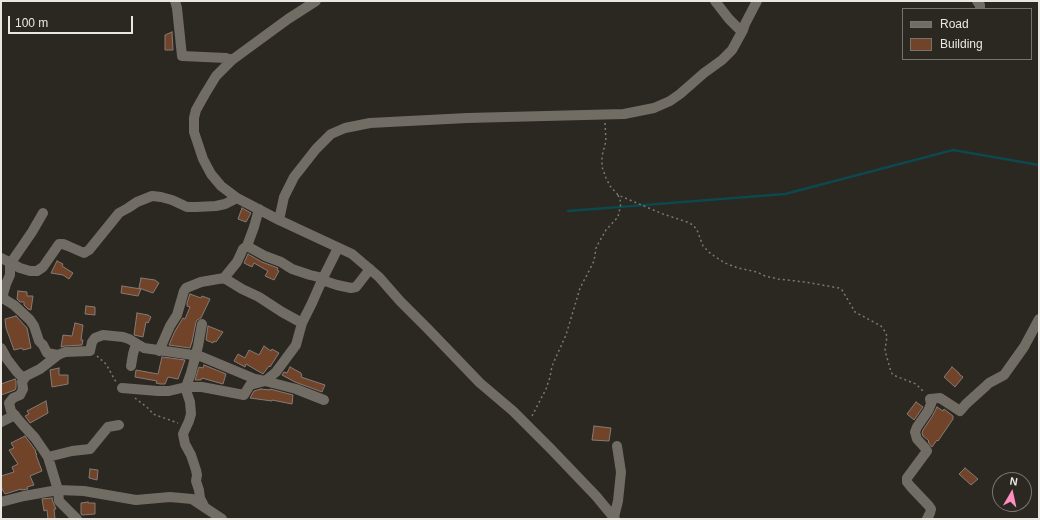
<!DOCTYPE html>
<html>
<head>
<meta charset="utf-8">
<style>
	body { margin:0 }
	#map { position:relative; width:1040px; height:520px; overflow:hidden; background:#2b2721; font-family:Helvetica,sans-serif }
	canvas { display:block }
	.frame { position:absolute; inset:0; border:2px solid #eae7e3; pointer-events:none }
	.legend { position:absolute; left:902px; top:8px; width:130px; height:52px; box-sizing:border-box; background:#2b2721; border:1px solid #77746f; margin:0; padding:5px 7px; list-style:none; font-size:12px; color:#eae7e3 }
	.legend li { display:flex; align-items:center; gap:8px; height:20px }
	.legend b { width:20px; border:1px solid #77746f }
	.north { position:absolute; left:992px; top:472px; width:40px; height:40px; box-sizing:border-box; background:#2b2721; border:1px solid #77746f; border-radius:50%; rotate:9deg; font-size:11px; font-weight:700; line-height:16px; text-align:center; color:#eae7e3 }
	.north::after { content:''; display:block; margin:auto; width:14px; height:18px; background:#fd8ec0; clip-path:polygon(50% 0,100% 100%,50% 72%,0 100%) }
	.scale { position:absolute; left:8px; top:16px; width:125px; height:18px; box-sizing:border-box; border:2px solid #eae7e3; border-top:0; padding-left:5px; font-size:12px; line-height:14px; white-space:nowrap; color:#eae7e3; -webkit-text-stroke:3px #2b2721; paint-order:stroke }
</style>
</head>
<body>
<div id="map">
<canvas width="1040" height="520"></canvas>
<div class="frame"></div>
<ul class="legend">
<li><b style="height:5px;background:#716c64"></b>Road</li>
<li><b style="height:11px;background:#71442a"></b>Building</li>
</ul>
<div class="north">N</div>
<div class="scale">100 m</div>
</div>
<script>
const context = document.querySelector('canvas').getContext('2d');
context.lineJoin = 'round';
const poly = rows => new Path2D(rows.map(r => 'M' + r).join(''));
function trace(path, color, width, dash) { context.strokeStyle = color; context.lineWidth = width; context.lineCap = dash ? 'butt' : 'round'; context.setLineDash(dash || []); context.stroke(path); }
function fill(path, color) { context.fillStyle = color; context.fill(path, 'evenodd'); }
trace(poly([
	[568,211,785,194,953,150,1039,165]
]), '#0c484e', 2.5);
const building = poly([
	[172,32,173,50,165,50,165,35,172,32],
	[242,208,251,213,246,222,238,219,242,208],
	[248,254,262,262,278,268,277,270,279,271,274,280,265,276,268,271,254,263,252,267,244,263,248,254],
	[57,261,63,264,62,266,73,273,69,279,63,275,51,273,57,261],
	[141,278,155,280,159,283,153,293,139,288,141,278],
	[122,286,141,289,138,296,121,293,122,286],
	[18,291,27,292,27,296,33,296,31,310,28,309,24,305,24,302,20,302,17,299,18,291],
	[190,294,201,298,202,296,210,299,201,318,197,320,196,322,192,342,190,348,169,345,175,331,183,318,185,319,190,307,187,306,187,303,190,294],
	[86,306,95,307,95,315,85,314,86,306],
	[137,313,148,315,151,317,148,323,146,322,143,337,134,335,137,313],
	[16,316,27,328,31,348,23,350,22,348,14,350,6,328,5,319,16,316],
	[75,323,83,325,81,340,83,340,82,345,65,346,61,347,63,335,72,336,75,323],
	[208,326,223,332,216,342,214,341,213,343,206,340,208,326],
	[264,346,271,351,272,349,279,353,270,367,269,366,263,374,246,364,245,367,234,361,238,354,245,358,249,350,259,355,264,346],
	[162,357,185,360,178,379,168,377,165,384,160,384,156,383,157,381,135,377,136,370,158,374,162,357],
	[204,365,226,374,223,384,202,378,201,380,195,380,199,367,203,368,204,365],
	[290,367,301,373,301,374,302,375,301,377,325,385,322,392,295,382,282,375,284,372,287,373,290,367],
	[952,367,959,373,959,374,963,377,955,387,944,377,952,367],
	[59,368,59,375,68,375,68,384,52,387,50,370,59,368],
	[15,379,16,380,16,388,15,390,1,395,1,384,15,379],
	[261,389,270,390,270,389,293,395,292,404,272,400,272,401,250,398,254,391,261,389],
	[46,401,48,413,30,423,25,416,29,414,27,411,46,401],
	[916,402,923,407,914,420,907,414,916,402],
	[937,407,943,411,944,409,953,416,953,419,938,441,937,440,932,447,928,442,929,441,923,436,922,433,923,430,933,415,937,407],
	[594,426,611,428,609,441,592,440,594,426],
	[25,436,36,451,35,452,37,454,36,455,42,471,30,476,34,485,27,487,28,489,21,490,21,489,5,494,1,487,1,476,14,472,12,467,18,464,9,450,14,448,11,443,25,436],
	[965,468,978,479,971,485,959,474,965,468],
	[90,469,98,470,97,480,89,478,90,469],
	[52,498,53,502,56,509,54,509,55,519,48,519,47,510,44,511,42,499,52,498],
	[88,502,88,503,95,503,95,514,82,515,81,514,81,503,88,502]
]);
fill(building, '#71442a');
trace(building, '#847b77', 1);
trace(poly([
	[605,123,606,141,602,156,602,167,606,178,610,186,618,195,663,214,687,222,693,225,697,230,703,246,711,254,725,263,738,268,757,272,765,276,778,279,805,282,839,288,842,290,855,312,881,326,886,333,887,337,885,349,886,354,891,372,893,375,916,384,924,392],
	[97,356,106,364,116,382],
	[135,398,149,409,153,414,178,423],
	[532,416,546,389,550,377,552,366,566,335,580,288,589,271,594,261,596,248,598,244,606,230,618,217,621,203,618,195]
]), '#7c7873', 1.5, [2, 3]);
trace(poly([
	[175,1,177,8,182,56,226,58,232,60],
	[316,1,288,19,232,60,216,76,205,94,196,110,194,118,194,132,203,159,211,174,221,186,237,198,279,220,352,254,379,277,400,301,428,329,480,383,513,411,551,449,596,496,615,519],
	[715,1,729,19,738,28,743,30],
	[977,1,980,5,980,9],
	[43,213,32,232,10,264,10,275,6,284,3,294,4,299,14,305,30,320,34,326,39,341,43,345,47,353,58,355],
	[279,220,284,197,294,177,316,149,331,134,345,128,370,123,467,118,624,114,654,108,670,101,680,94,704,73,722,60,732,50,743,30,745,24,757,1],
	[247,246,265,256,281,262,292,269,310,275,323,278,325,281,337,285,351,288,356,287,370,269],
	[1,258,20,268,30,271,37,271,43,267,59,244,63,244,68,246,84,253,89,250,119,213,128,208,137,202,152,196,161,197,172,200,187,207,196,207,216,206,225,204,237,198],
	[224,278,242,289,259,297,282,312,302,323],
	[202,324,198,346,191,373,186,387,187,393,190,402,191,414,189,421,183,434,185,444,191,455,196,470,197,475,196,481,199,490,200,498,205,508],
	[1,348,7,359,17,372,24,379],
	[159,351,170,326,177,315,184,291,186,288,201,282,224,278,237,262,243,249,247,246,254,227,259,209],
	[131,366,133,354,136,344],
	[122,388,158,391,169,391,186,387,202,387,244,395,250,385,265,381,276,372,296,345,302,323,312,303,323,278,338,248],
	[1,422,15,415],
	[48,457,72,451,90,449,108,427,119,425],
	[1,502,24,496,58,490,84,491,136,500,170,497,192,499,222,519],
	[614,517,618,501,621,472,617,446],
	[77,519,59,501,58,490,48,457,35,438,23,425,11,411,9,403,13,398,20,395,23,389,22,382,26,376,40,369,58,355,65,352,90,351,92,342,95,338,103,335,123,337,129,339,144,348,200,356,255,379,265,381,296,389,324,400],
	[927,519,930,513,931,509,929,506,911,487,907,482,907,478,927,451,926,449,917,439,915,432,917,427,928,411,931,404,930,399,940,398,960,411,966,404,987,385,989,383,1004,375,1024,347,1039,319]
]), '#716c64', 10);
</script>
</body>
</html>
